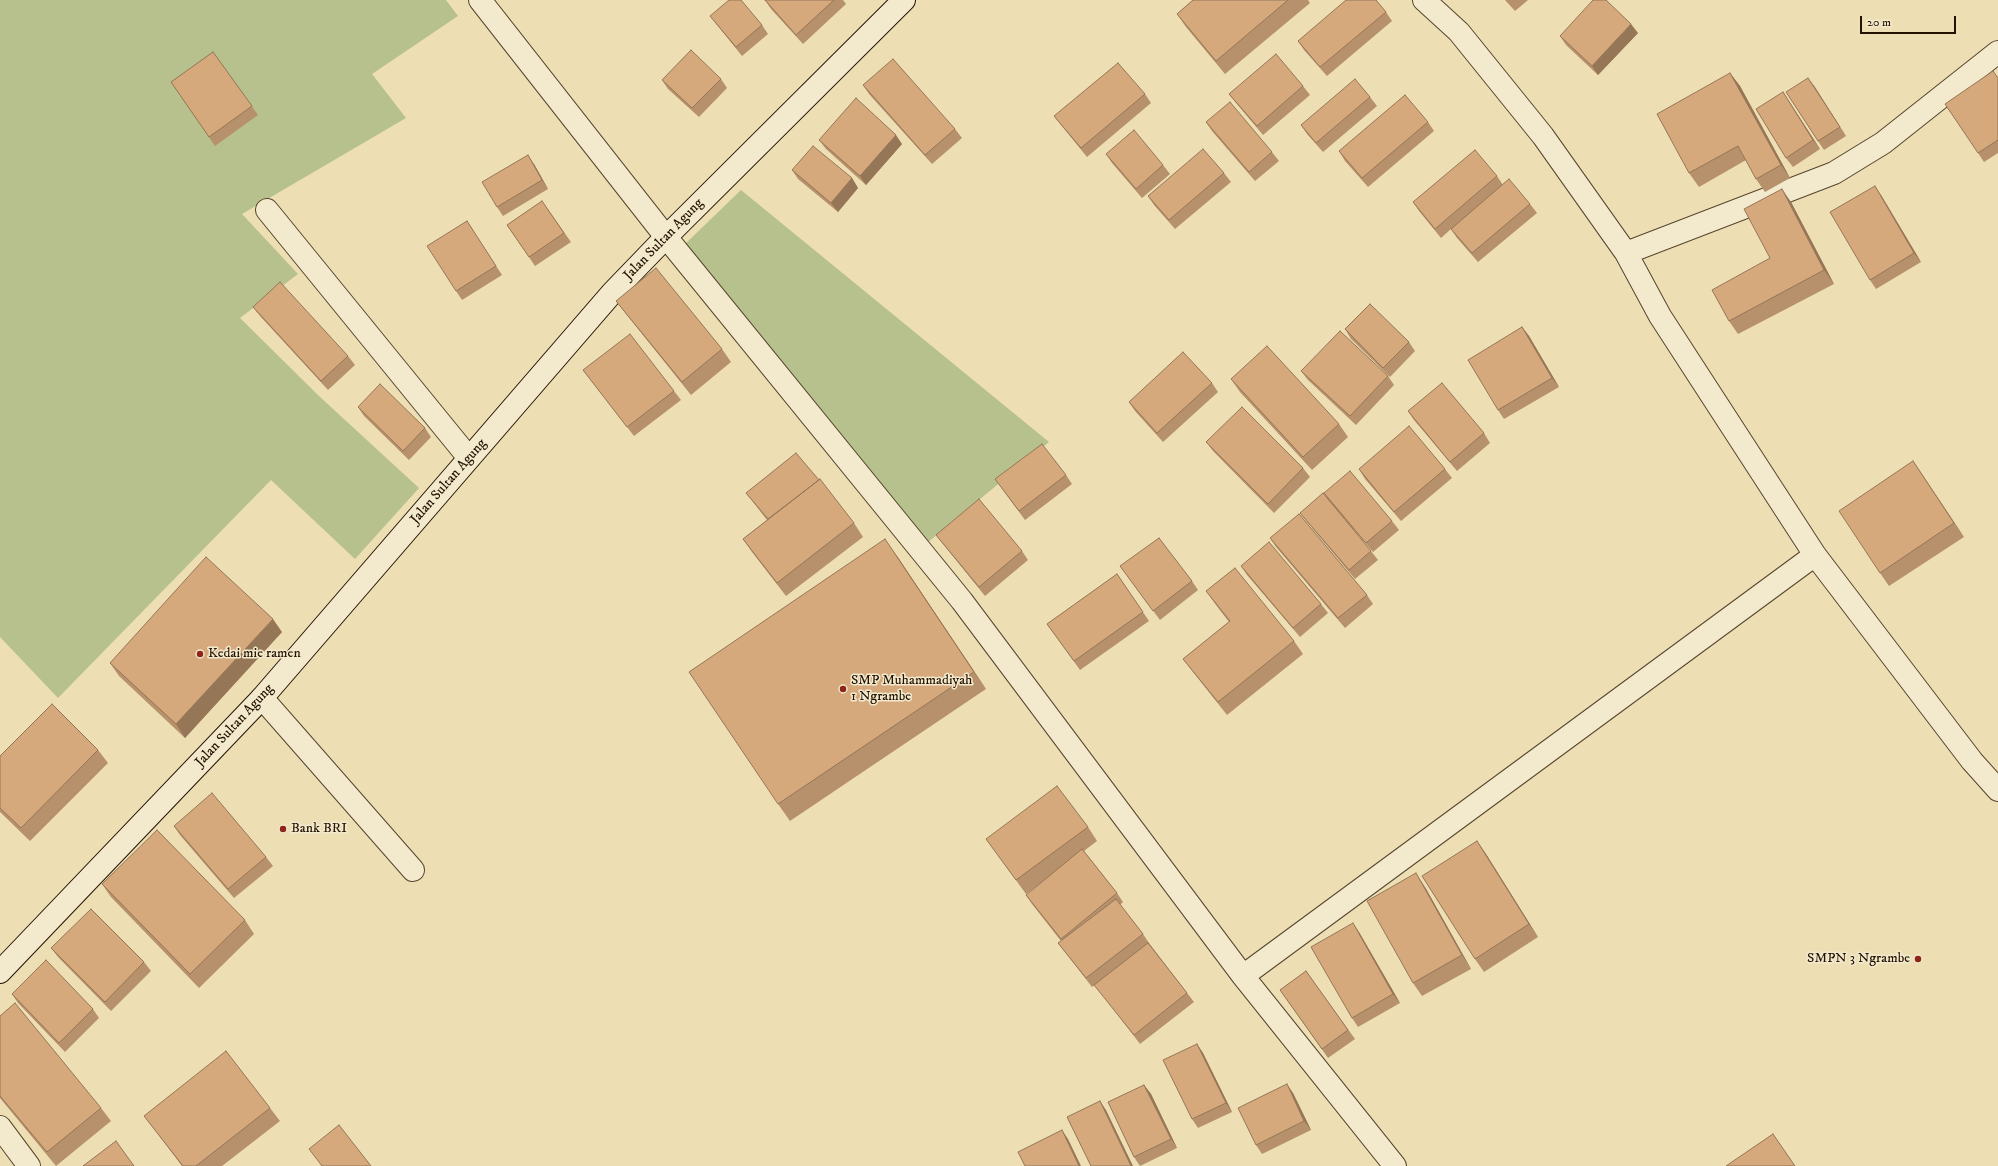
<!DOCTYPE html>
<html>
<head>
<meta charset="utf-8">
<style>
	body { margin:0 }
	#map { position:relative; width:1998px; height:1166px; overflow:hidden; background:#eddeb4; font-family:"IM FELL DW Pica",serif }
	canvas { display:block }
	.scale { position:absolute; left:1860px; top:16px; width:96px; height:18px; box-sizing:border-box; border:2px solid #241200; border-top:0; padding-left:5px; font-size:12px; line-height:14px; white-space:nowrap; color:#241200; -webkit-text-stroke:3px #f3eace; paint-order:stroke }
</style>
</head>
<body>
<div id="map">
<canvas width="1998" height="1166"></canvas>
<div class="scale">20 m</div>
</div>
<script>
const context = document.querySelector('canvas').getContext('2d');
context.lineJoin = 'round';
function fill(path, color) { context.fillStyle = color; context.fill(path, 'evenodd'); }
const poly = rows => new Path2D(rows.map(r => 'M' + r).join(''));
function trace(path, color, width, dash) { context.strokeStyle = color; context.lineWidth = width; context.lineCap = dash ? 'butt' : 'round'; context.setLineDash(dash || []); context.stroke(path); }
function label(font, color, halo, rows, align = 'center') {
  context.font = font + ' "IM FELL DW Pica",serif'; context.lineWidth = 3; context.setLineDash([]); context.textBaseline = 'middle'; context.strokeStyle = halo; context.fillStyle = color; for (const [text, x, y, turn = 0] of rows) {
    context.save(); context.translate(x, y); context.rotate((+turn || 0) * Math.PI / 180); context.textAlign = isNaN(turn) ? turn : align; if (halo) context.strokeText(text, 0, 0); context.fillText(text, 0, 0); context.restore();
  }
}
fill(poly([
	[0,0,446,0,458,16,372,74,406,118,242,214,298,274,240,318,319,396,419,488,355,559,271,480,58,698,0,637],
	[741,190,1049,442,927,543,683,246]
]), '#b7c18e');
const street = poly([
	[480,0,666,237,962,601,1243,976,1395,1166],
	[1424,0,1459,32,1543,136,1626,253,1660,316,1815,555,1972,761,1998,790],
	[267,210,469,458],
	[1626,253,1834,173,1883,143,1998,52],
	[262,698,413,870],
	[1243,976,1815,555],
	[0,1127,29,1166]
]);
const secondary = poly([
	[0,972,262,698,612,293,666,237,904,0]
]);
trace(street, '#56452d', 24);
trace(secondary, '#241200', 24);
trace(street, '#f3eace', 22);
trace(secondary, '#f3eace', 22);
fill(poly([
	[765,0,843,0,846,4,803,44,771,9],
	[1193,0,1308,0,1310,3,1225,74,1186,27,1177,14],
	[1505,0,1528,0,1515,11],
	[1386,12,1392,21,1327,76,1304,50,1298,41],
	[710,16,762,25,768,34,742,56,717,25],
	[1638,33,1598,75,1566,45,1560,36],
	[213,52,258,115,215,146,171,82],
	[1730,73,1740,86,1790,178,1765,192,1756,179,1746,160,1699,187,1689,173],
	[1998,77,1998,153,1984,162,1978,153],
	[1808,78,1846,136,1824,150,1818,141],
	[721,79,727,88,699,117,668,89,662,80],
	[863,85,955,129,962,138,932,164,869,94],
	[1303,86,1310,95,1263,135,1236,103,1229,94],
	[1783,92,1820,149,1793,167,1786,158],
	[1145,94,1151,103,1087,157,1061,125,1054,116],
	[1370,97,1377,106,1323,152,1307,134,1301,125],
	[1206,122,1272,152,1279,161,1255,181,1212,131],
	[1428,122,1434,131,1368,187,1345,161,1339,151],
	[819,140,902,144,866,185,826,149],
	[1106,154,1163,165,1170,174,1142,198,1112,163],
	[534,164,548,189,503,216,497,207],
	[792,170,852,178,858,188,838,212,798,179],
	[1224,173,1231,182,1175,229,1154,205,1148,196],
	[1497,176,1503,185,1530,204,1537,213,1478,262,1457,238,1451,229,1441,238,1419,211,1413,202],
	[1881,195,1921,262,1876,289,1870,280],
	[542,201,571,242,535,266,507,225],
	[1791,202,1834,284,1738,334,1729,321,1770,258],
	[467,221,502,275,462,300,456,291],
	[616,301,722,349,731,362,691,395,626,314],
	[253,307,348,356,355,365,328,390,260,316],
	[1522,327,1529,336,1559,387,1504,419,1498,410],
	[1345,329,1409,342,1415,351,1390,377,1351,339],
	[583,370,674,391,681,400,634,436],
	[1301,371,1388,376,1394,385,1356,425,1308,380],
	[1231,379,1339,424,1348,437,1312,470,1240,392],
	[1212,383,1218,392,1163,442,1135,411,1129,402],
	[358,407,425,428,431,437,409,460,364,416],
	[1408,411,1484,433,1490,443,1457,471,1414,420],
	[1206,442,1303,468,1310,477,1274,513,1213,451],
	[1913,461,1964,537,1889,586,1880,573],
	[1359,469,1445,469,1452,478,1401,521,1365,479],
	[1066,475,1072,484,1025,520,995,479],
	[746,493,854,523,863,537,786,596,752,552,743,539,767,520],
	[1324,493,1392,521,1399,530,1373,552,1330,502],
	[1300,513,1371,551,1378,560,1355,579,1307,522],
	[936,535,1022,551,1028,560,985,596,943,544],
	[1270,538,1367,595,1373,604,1345,628,1276,547],
	[897,556,986,689,790,821,778,804],
	[1120,566,1192,581,1198,590,1160,620],
	[1241,566,1321,604,1328,613,1300,637,1247,575],
	[1117,574,1149,621,1080,670,1047,624],
	[1206,591,1294,641,1303,654,1227,715,1193,672,1183,659,1229,622,1216,605],
	[282,632,185,738,119,676,110,663],
	[98,750,108,763,30,841,0,812,0,756],
	[174,826,266,857,273,866,234,898,180,835],
	[1088,827,1097,841,1084,851,1117,893,1123,902,1120,905,1143,934,1149,943,1194,1002,1140,1044,1095,985,1092,987,1065,952,1058,943,1061,941,1032,904,1026,895,1042,882,1026,894,986,839],
	[1477,841,1486,854,1538,937,1484,972,1475,959],
	[102,884,245,920,254,934,199,988,111,897],
	[1425,887,1471,969,1422,996,1413,983],
	[1359,932,1400,1003,1358,1027,1352,1018],
	[51,948,144,962,151,971,111,1011,58,957],
	[1306,971,1355,1039,1328,1058,1280,990],
	[12,994,93,1009,99,1018,65,1052,18,1003],
	[0,1016,101,1108,111,1121,56,1166,0,1098],
	[1197,1044,1203,1053,1232,1112,1198,1128,1192,1119],
	[1144,1085,1151,1094,1177,1148,1140,1166,1134,1157],
	[1293,1093,1311,1130,1262,1154,1256,1145],
	[270,1108,280,1121,222,1166,182,1166,154,1129,144,1116]
]), '#b7916b');
fill(poly([
	[1631,24,1638,33,1598,75,1592,66],
	[1730,73,1740,86,1790,178,1781,165],
	[1808,78,1815,87,1846,136,1840,127],
	[1783,92,1789,101,1820,149,1813,140],
	[896,135,902,144,866,185,860,176],
	[528,155,534,164,548,189,542,180],
	[852,178,858,188,838,212,831,203],
	[1875,186,1881,195,1921,262,1914,253],
	[1782,189,1791,202,1834,284,1824,270],
	[1522,327,1529,336,1559,387,1552,378],
	[1913,461,1922,474,1964,537,1954,523],
	[885,539,897,556,986,689,974,672],
	[273,619,282,632,185,738,176,724],
	[1477,841,1486,854,1538,937,1529,924],
	[1416,873,1425,887,1471,969,1462,955],
	[1353,923,1359,932,1400,1003,1393,994],
	[1197,1044,1203,1053,1232,1112,1226,1103],
	[1287,1084,1293,1093,1311,1130,1304,1121],
	[1144,1085,1151,1094,1177,1148,1171,1139],
	[1100,1101,1106,1110,1133,1166,1131,1166],
	[1062,1130,1068,1139,1081,1166,1079,1166]
]), '#957657');
const building = poly([
	[729,0,741,0,762,25,736,47,710,16,729,0],
	[765,0,834,0,796,35,765,0],
	[1193,0,1288,0,1216,61,1177,14,1193,0],
	[1346,0,1376,0,1386,12,1320,67,1298,41,1346,0],
	[1593,0,1606,0,1631,24,1592,66,1560,36,1593,0],
	[691,50,721,79,692,108,662,80,691,50],
	[213,52,252,106,209,137,171,82,213,52],
	[1276,54,1303,86,1257,126,1229,94,1276,54],
	[893,59,955,129,925,155,863,85,893,59],
	[1118,63,1145,94,1081,148,1054,116,1118,63],
	[1993,71,1998,78,1998,140,1978,153,1945,104,1993,71],
	[1730,73,1781,165,1756,179,1738,146,1689,173,1657,114,1730,73],
	[1808,78,1840,127,1818,141,1786,92,1808,78],
	[1355,79,1370,97,1316,143,1301,125,1355,79],
	[1783,92,1813,140,1786,158,1756,109,1783,92],
	[1405,95,1428,122,1362,178,1339,151,1405,95],
	[856,98,896,135,860,176,819,140,856,98],
	[1230,102,1272,152,1249,172,1206,122,1230,102],
	[1134,130,1163,165,1136,189,1106,154,1134,130],
	[813,146,852,178,831,203,792,170,813,146],
	[1203,149,1224,173,1169,220,1148,196,1203,149],
	[1475,150,1497,176,1435,229,1413,202,1475,150],
	[528,155,542,180,497,207,482,182,528,155],
	[1509,179,1530,204,1472,253,1451,229,1509,179],
	[1875,186,1914,253,1870,280,1830,212,1875,186],
	[1782,189,1824,270,1729,321,1712,290,1770,258,1744,209,1782,189],
	[542,201,564,233,529,257,507,225,542,201],
	[467,221,496,266,456,291,427,246,467,221],
	[656,268,722,349,682,382,616,301,656,268],
	[280,282,348,356,321,381,253,307,280,282],
	[1370,304,1409,342,1383,368,1345,329,1370,304],
	[1522,327,1552,378,1498,410,1468,360,1522,327],
	[1340,331,1388,376,1350,416,1301,371,1340,331],
	[630,334,674,391,627,427,583,370,630,334],
	[1267,346,1339,424,1303,457,1231,379,1267,346],
	[1183,352,1212,383,1157,433,1129,402,1183,352],
	[1442,383,1484,433,1450,462,1408,411,1442,383],
	[380,384,425,428,403,451,358,407,380,384],
	[1242,407,1303,468,1268,504,1206,442,1242,407],
	[1409,426,1445,469,1394,512,1359,469,1409,426],
	[1042,444,1066,475,1019,511,995,479,1042,444],
	[796,453,819,480,768,519,746,493,796,453],
	[1913,461,1954,523,1880,573,1839,511,1913,461],
	[1350,471,1392,521,1366,543,1324,493,1350,471],
	[820,479,854,523,777,583,743,539,820,479],
	[1323,493,1371,551,1349,570,1300,513,1323,493],
	[979,499,1022,551,979,587,936,535,979,499],
	[1299,514,1367,595,1338,618,1270,538,1299,514],
	[1159,538,1192,581,1153,611,1120,566,1159,538],
	[885,539,974,672,778,804,689,672,885,539],
	[1269,542,1321,604,1293,628,1241,566,1269,542],
	[206,557,273,619,176,724,110,663,206,557],
	[1235,568,1294,641,1218,702,1183,659,1230,621,1206,591,1235,568],
	[1117,574,1143,612,1074,661,1047,624,1117,574],
	[52,704,98,750,21,828,0,808,0,756,52,704],
	[1057,786,1088,827,1016,880,986,839,1057,786],
	[212,793,266,857,228,889,174,826,212,793],
	[157,830,245,920,190,974,102,884,157,830],
	[1477,841,1529,924,1475,959,1422,876,1477,841],
	[1082,849,1117,893,1061,939,1026,895,1082,849],
	[1416,873,1462,955,1413,983,1367,901,1416,873],
	[1116,899,1143,934,1086,978,1058,943,1116,899],
	[91,909,144,962,105,1002,51,948,91,909],
	[1353,923,1393,994,1352,1018,1311,947,1353,923],
	[1148,943,1187,993,1134,1035,1094,985,1148,943],
	[46,960,93,1009,59,1043,12,994,46,960],
	[1306,971,1348,1030,1322,1049,1280,990,1306,971],
	[15,1003,101,1108,47,1152,0,1096,0,1016,15,1003],
	[1197,1044,1226,1103,1192,1119,1163,1060,1197,1044],
	[226,1051,270,1108,196,1166,183,1166,144,1116,226,1051],
	[1287,1084,1304,1121,1256,1145,1238,1108,1287,1084],
	[1144,1085,1171,1139,1134,1157,1108,1102,1144,1085],
	[1100,1101,1131,1166,1091,1166,1067,1117,1100,1101],
	[339,1125,371,1166,322,1166,309,1149,339,1125],
	[1062,1130,1079,1166,1025,1166,1018,1152,1062,1130],
	[1773,1134,1795,1166,1726,1166,1773,1134],
	[116,1141,134,1166,83,1166,116,1141]
]);
fill(building, '#d5a97c');
trace(building, '#957657', 1);
for (const [x, y, r, color] of [
	[200,654,4,"#8f2418"],
	[843,689,4,"#8f2418"],
	[283,829,4,"#8f2418"],
	[1918,959,4,"#8f2418"]
]) { const dot = new Path2D(); dot.arc(x, y, r, 0, 2 * Math.PI); context.fillStyle = color; context.fill(dot); trace(dot, '#f3eace', 1.5); }
label('14px', '#241200', '#f3eace', [
	["Jalan Sultan Agung",664,240,-46],
	["Jalan Sultan Agung",449,482,-49],
	["Jalan Sultan Agung",235,726,-47]
]);
label('14px', '#241200', '#f3eace', [
	["Kedai mie ramen",208,654],
	["SMP Muhammadiyah",851,681],
	["1 Ngrambe",851,697],
	["Bank BRI",291,829],
	["SMPN 3 Ngrambe",1910,959,"right"]
], 'left');
</script>
</body>
</html>
